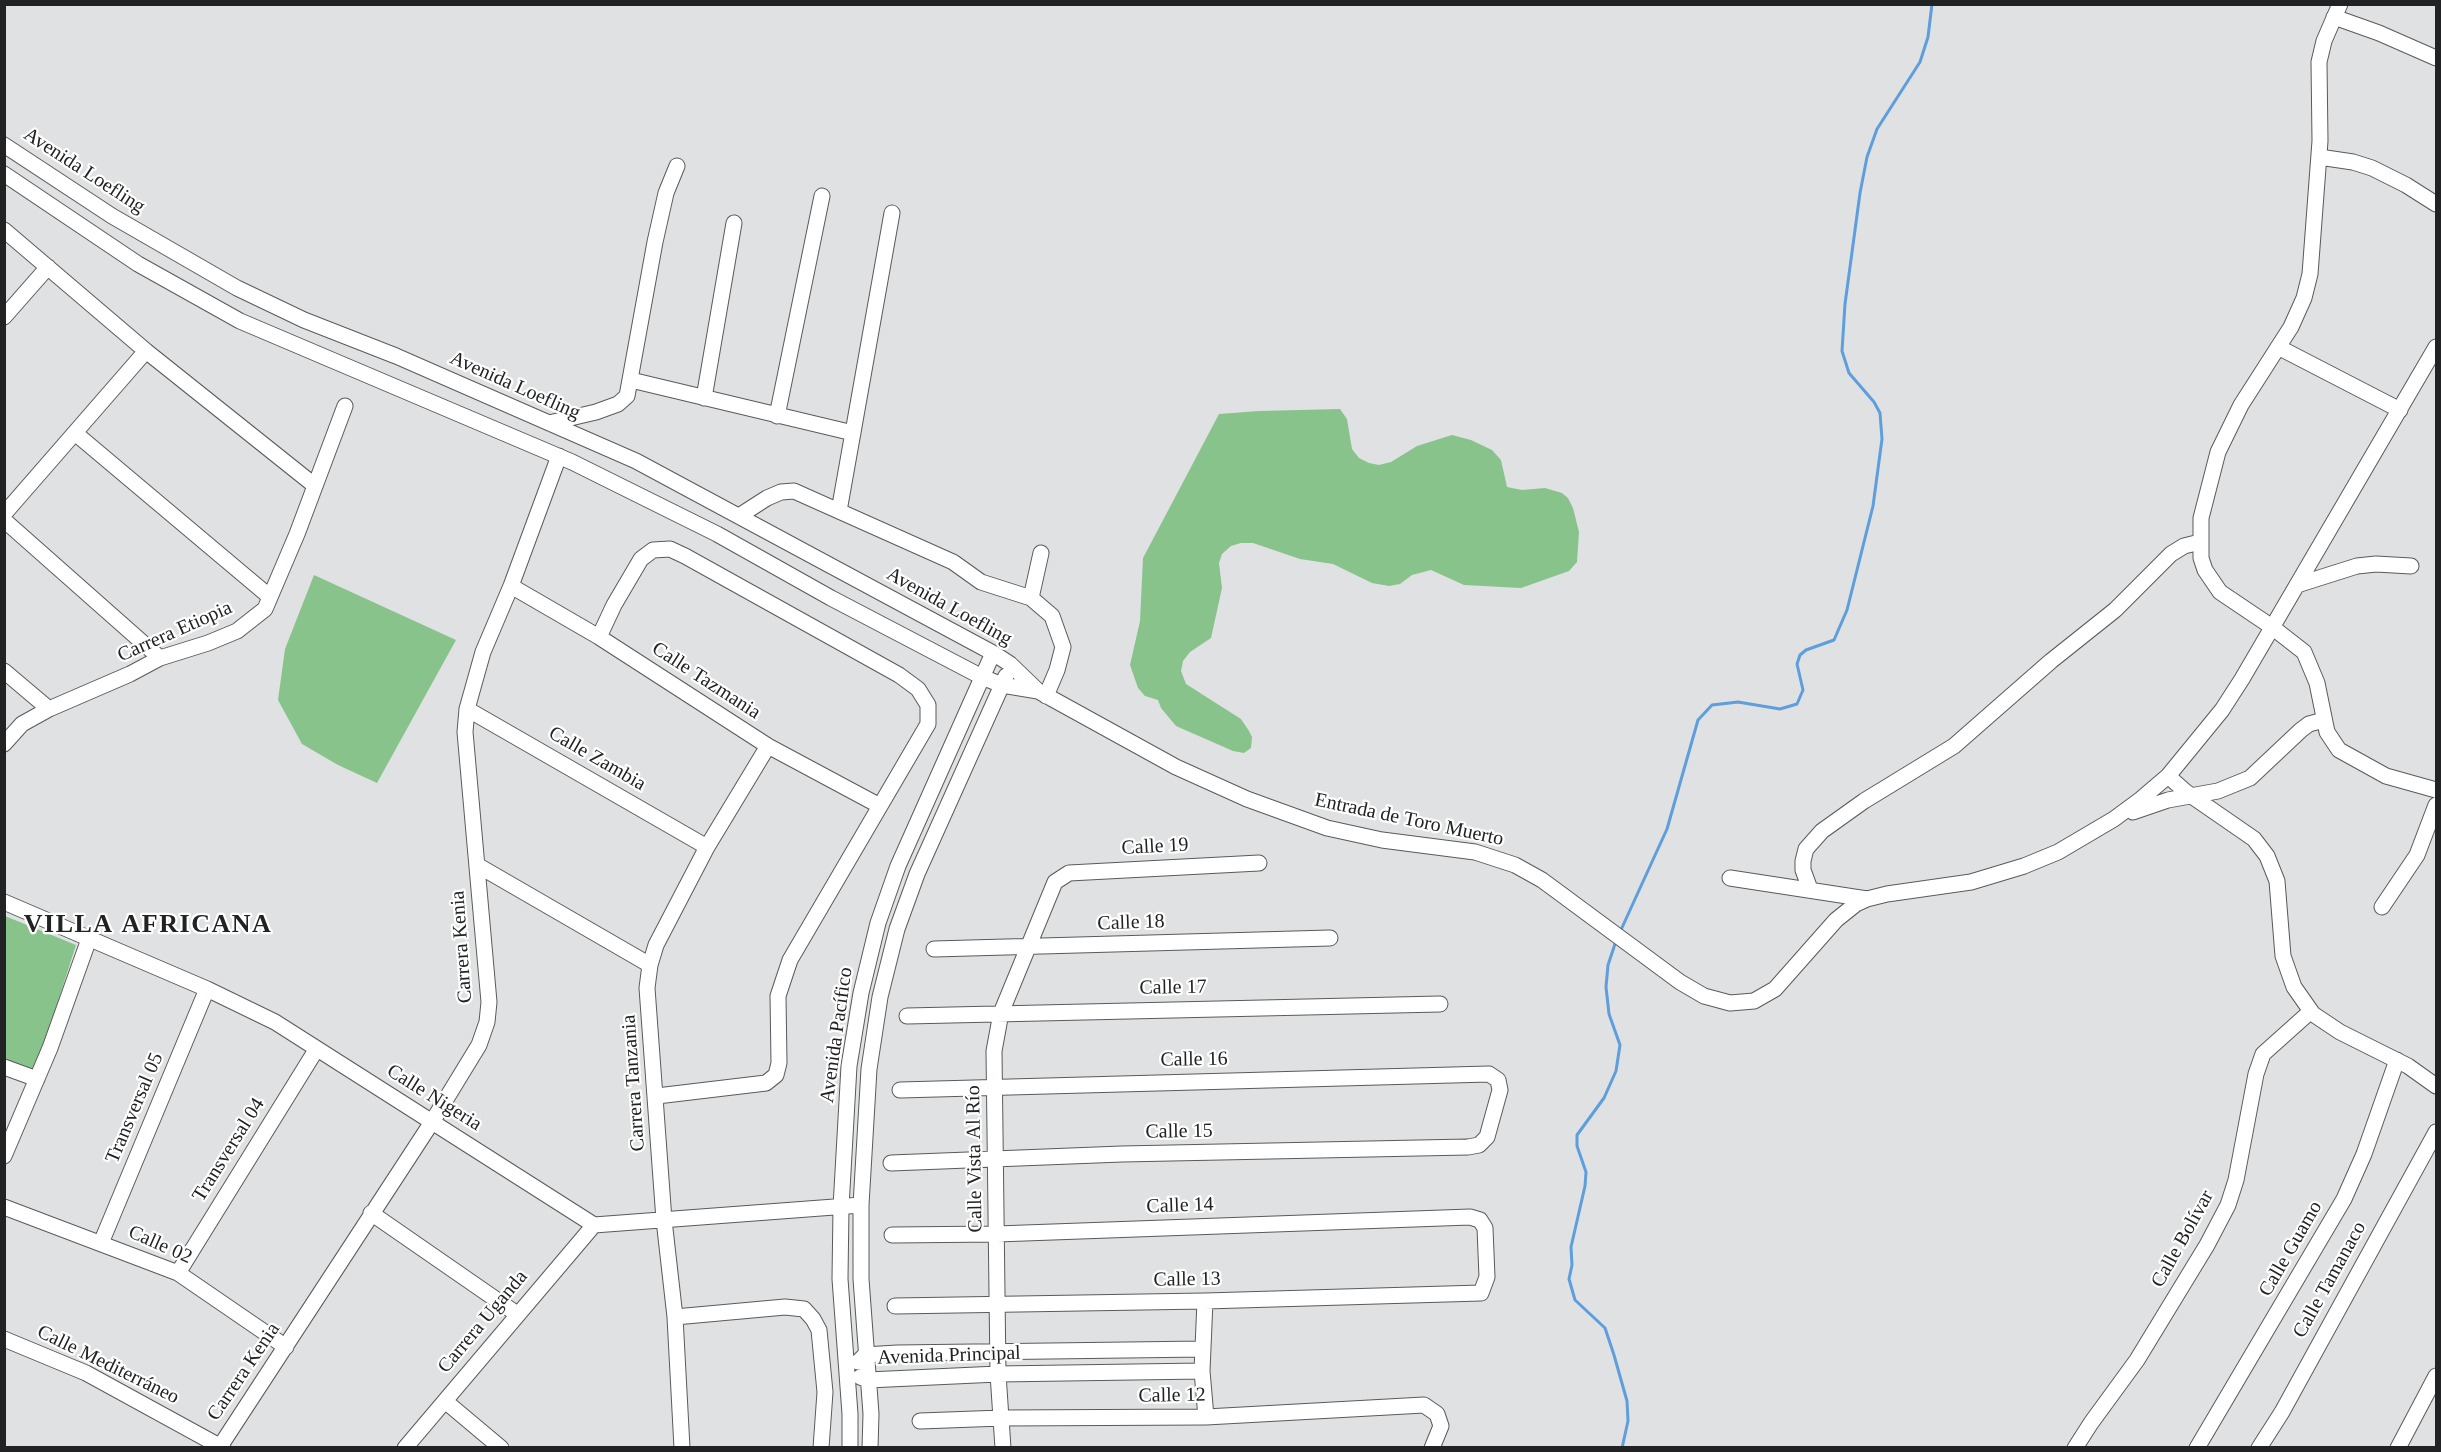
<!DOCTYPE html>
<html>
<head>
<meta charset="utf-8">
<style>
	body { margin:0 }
	#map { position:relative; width:2441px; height:1452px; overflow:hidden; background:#e0e1e3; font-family:Georgia,serif }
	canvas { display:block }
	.frame { position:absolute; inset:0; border:6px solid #212223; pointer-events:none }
</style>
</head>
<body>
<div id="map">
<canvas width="2441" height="1452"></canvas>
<div class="frame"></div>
</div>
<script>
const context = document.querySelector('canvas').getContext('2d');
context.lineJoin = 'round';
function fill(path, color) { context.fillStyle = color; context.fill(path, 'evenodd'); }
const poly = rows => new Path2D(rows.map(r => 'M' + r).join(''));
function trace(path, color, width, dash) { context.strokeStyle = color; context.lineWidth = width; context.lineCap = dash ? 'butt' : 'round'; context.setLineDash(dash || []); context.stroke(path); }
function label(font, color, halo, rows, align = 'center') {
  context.font = font + ' Georgia,serif'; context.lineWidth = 4.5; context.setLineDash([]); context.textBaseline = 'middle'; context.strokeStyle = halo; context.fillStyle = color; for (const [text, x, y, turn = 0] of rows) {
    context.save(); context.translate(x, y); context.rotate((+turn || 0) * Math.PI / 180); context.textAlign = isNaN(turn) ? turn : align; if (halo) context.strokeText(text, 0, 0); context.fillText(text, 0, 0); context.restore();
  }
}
fill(poly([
	[1340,409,1347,419,1352,449,1359,458,1369,463,1379,465,1391,462,1417,446,1452,435,1471,440,1492,450,1501,460,1507,487,1522,490,1545,488,1562,493,1568,498,1573,508,1579,532,1577,562,1569,571,1521,588,1464,585,1431,570,1412,575,1400,584,1389,586,1372,583,1333,564,1300,559,1253,543,1241,543,1231,546,1222,554,1219,563,1222,588,1211,638,1190,652,1183,661,1181,671,1186,684,1241,719,1249,731,1252,737,1251,748,1244,753,1233,751,1176,726,1161,708,1158,700,1145,696,1138,688,1130,665,1140,621,1143,558,1219,414,1259,411],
	[314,575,456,640,377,783,338,765,302,744,278,700,285,649],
	[5,916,76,945,36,1070,5,1060]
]), '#88c38c');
trace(poly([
	[1620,932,1667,829,1698,720,1712,705,1738,702,1780,709,1797,704,1803,690,1797,664,1800,655,1806,650,1834,640,1847,610,1873,506,1882,439,1880,413,1874,402,1849,373,1842,351,1845,304,1860,193,1867,157,1877,129,1920,62,1928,37,1932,4],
	[1616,941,1608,965,1606,987,1609,1014,1620,1045,1616,1071,1604,1098,1577,1135,1577,1146,1586,1172,1585,1186,1571,1247,1572,1265,1569,1279,1575,1300,1605,1328,1614,1355,1627,1401,1628,1421,1622,1448]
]), '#5e9edc', 3);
const minor = poly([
	[2340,4,2324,41,2319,62,2320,141,2310,274,2304,298,2291,327,2241,405,2218,452,2201,518,2201,558,2205,570,2220,592,2272,627,2304,652,2317,683,2327,732,2339,750,2386,776,2436,790],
	[2334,17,2379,33,2436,58],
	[4,145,112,216,237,288,304,320,396,356,636,461,993,653,1010,664,1038,691,1176,767,1247,799,1327,828,1382,840,1475,852,1515,865,1542,880,1680,982,1704,996,1730,1003,1754,1001,1775,989,1836,920,1856,904,1867,899,1887,894,1971,882,2024,866,2058,852,2114,819,2141,799,2168,776,2222,710,2242,679,2436,347],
	[2319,157,2353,162,2372,168,2406,185,2436,204],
	[4,174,138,264,240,321,572,462,717,534,831,598,982,677,1002,685,1038,691],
	[4,230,146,351,314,485],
	[4,317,48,267],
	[2278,347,2400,410],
	[631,380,853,433],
	[704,398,734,223],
	[777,416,822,196],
	[549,423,596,412,618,404,627,396,655,242,666,193,677,166],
	[75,433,270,597],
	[839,511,892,213],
	[4,514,146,351],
	[739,516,767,498,781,492,794,491,953,562,981,582,1031,598],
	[4,520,160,658],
	[1041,553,1031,598,1052,616,1063,647,1057,670,1046,696],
	[2297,585,2357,566,2376,564,2411,566],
	[511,586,599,637,768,746,880,806],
	[599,637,614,605,641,559,653,550,670,549,685,556,899,675,918,689,928,705,928,724,790,960,778,996,779,1063,776,1075,766,1083,657,1096],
	[4,671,49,709],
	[467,709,707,847],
	[4,744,22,724,49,709,130,674,160,658,208,643,237,631,265,609,297,534,345,406],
	[2168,776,2186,792,2254,839,2267,856,2277,881,2283,956,2294,987,2313,1014,2340,1032,2408,1066,2436,1086],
	[2133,812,2168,800,2218,791,2250,778,2301,730,2309,724,2324,720],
	[477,865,650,965],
	[1730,878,1867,899],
	[1810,889,1803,870,1803,861,1806,849,1822,831,1864,801,1954,746,2051,661,2115,610,2171,554,2184,546,2200,542],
	[4,902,207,989,275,1022,594,1225,861,1205],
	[2382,907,2417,855,2436,805],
	[934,949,1330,938],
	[907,1016,1440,1004],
	[4,1067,37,1079],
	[4,1156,50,1048,89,939],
	[891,1163,1122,1154,1468,1147,1479,1145,1487,1137,1500,1090,1498,1080,1489,1074,900,1090],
	[4,1207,178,1273,286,1347],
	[371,1213,517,1314],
	[892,1235,997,1234,1470,1217,1480,1220,1485,1228,1487,1277,1481,1293,1205,1301,895,1306],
	[101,1243,207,989],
	[178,1273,316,1050],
	[1205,1301,1202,1371,1206,1417],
	[675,1317,785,1307,804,1309,813,1319,819,1330,825,1392,821,1448],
	[4,1339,86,1373,223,1448],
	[858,1362,865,1355,897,1353,1203,1349],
	[860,1377,868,1380,998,1374,1202,1371],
	[445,1401,501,1448],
	[920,1421,1002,1418,1206,1417,1424,1405,1437,1414,1441,1426,1432,1448],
	[221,1445,432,1122,479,1045,487,1022,489,1002,465,732,467,709,483,652,511,586,559,456],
	[405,1448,594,1225],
	[682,1448,675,1317,664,1220,647,988,650,965,656,945,707,847,768,746],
	[850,1448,850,1414,840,1279,841,1207,849,1066,861,993,878,923,898,866,993,653],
	[870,1448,871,1414,861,1279,861,1205,869,1069,880,997,897,929,917,874,1006,676],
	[1003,1448,998,1374,994,1051,1001,1013,1055,882,1069,873,1259,863],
	[2075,1448,2091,1423,2137,1360,2207,1245,2228,1205,2236,1180,2256,1074,2263,1054,2311,1011],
	[2197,1448,2344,1199,2364,1154,2397,1060],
	[2259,1448,2282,1412,2436,1132],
	[2398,1448,2436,1376]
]);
trace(minor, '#595a5c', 17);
trace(minor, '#fff', 15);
label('20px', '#212223', '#fff', [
	["Avenida Loefling",84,171,33],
	["Avenida Loefling",515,386,24],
	["Avenida Loefling",949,607,29],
	["Carrera Etiopia",175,632,-24],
	["Calle Tazmania",706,681,33],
	["Calle Zambia",597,759,30],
	["Entrada de Toro Muerto",1409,820,12],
	["Calle 19",1155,847,-3],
	["Calle 18",1131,923,-2],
	["Carrera Kenia",462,947,-94],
	["Calle 17",1173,988,-1],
	["Avenida Pacífico",837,1035,-82],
	["Calle 16",1194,1060,-1],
	["Carrera Tanzania",634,1083,-94],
	["Calle Nigeria",434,1098,32],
	["Transversal 05",135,1108,-67],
	["Calle 15",1179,1132,-1],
	["Transversal 04",229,1150,-58],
	["Calle Vista Al Río",975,1159,-91],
	["Calle 14",1180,1206,-2],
	["Calle Bolívar",2183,1239,-61],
	["Calle 02",160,1245,24],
	["Calle Guamo",2291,1249,-60],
	["Calle 13",1187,1280,-1],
	["Calle Tamanaco",2330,1280,-61],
	["Carrera Uganda",483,1322,-50],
	["Avenida Principal",949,1356,-2],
	["Calle Mediterráneo",108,1365,26],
	["Carrera Kenia",244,1372,-56],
	["Calle 12",1172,1396,-1]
]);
context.letterSpacing = '1.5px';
label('bold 26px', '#212223', '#fff', [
	["VILLA AFRICANA",148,925]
]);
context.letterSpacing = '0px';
</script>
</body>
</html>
